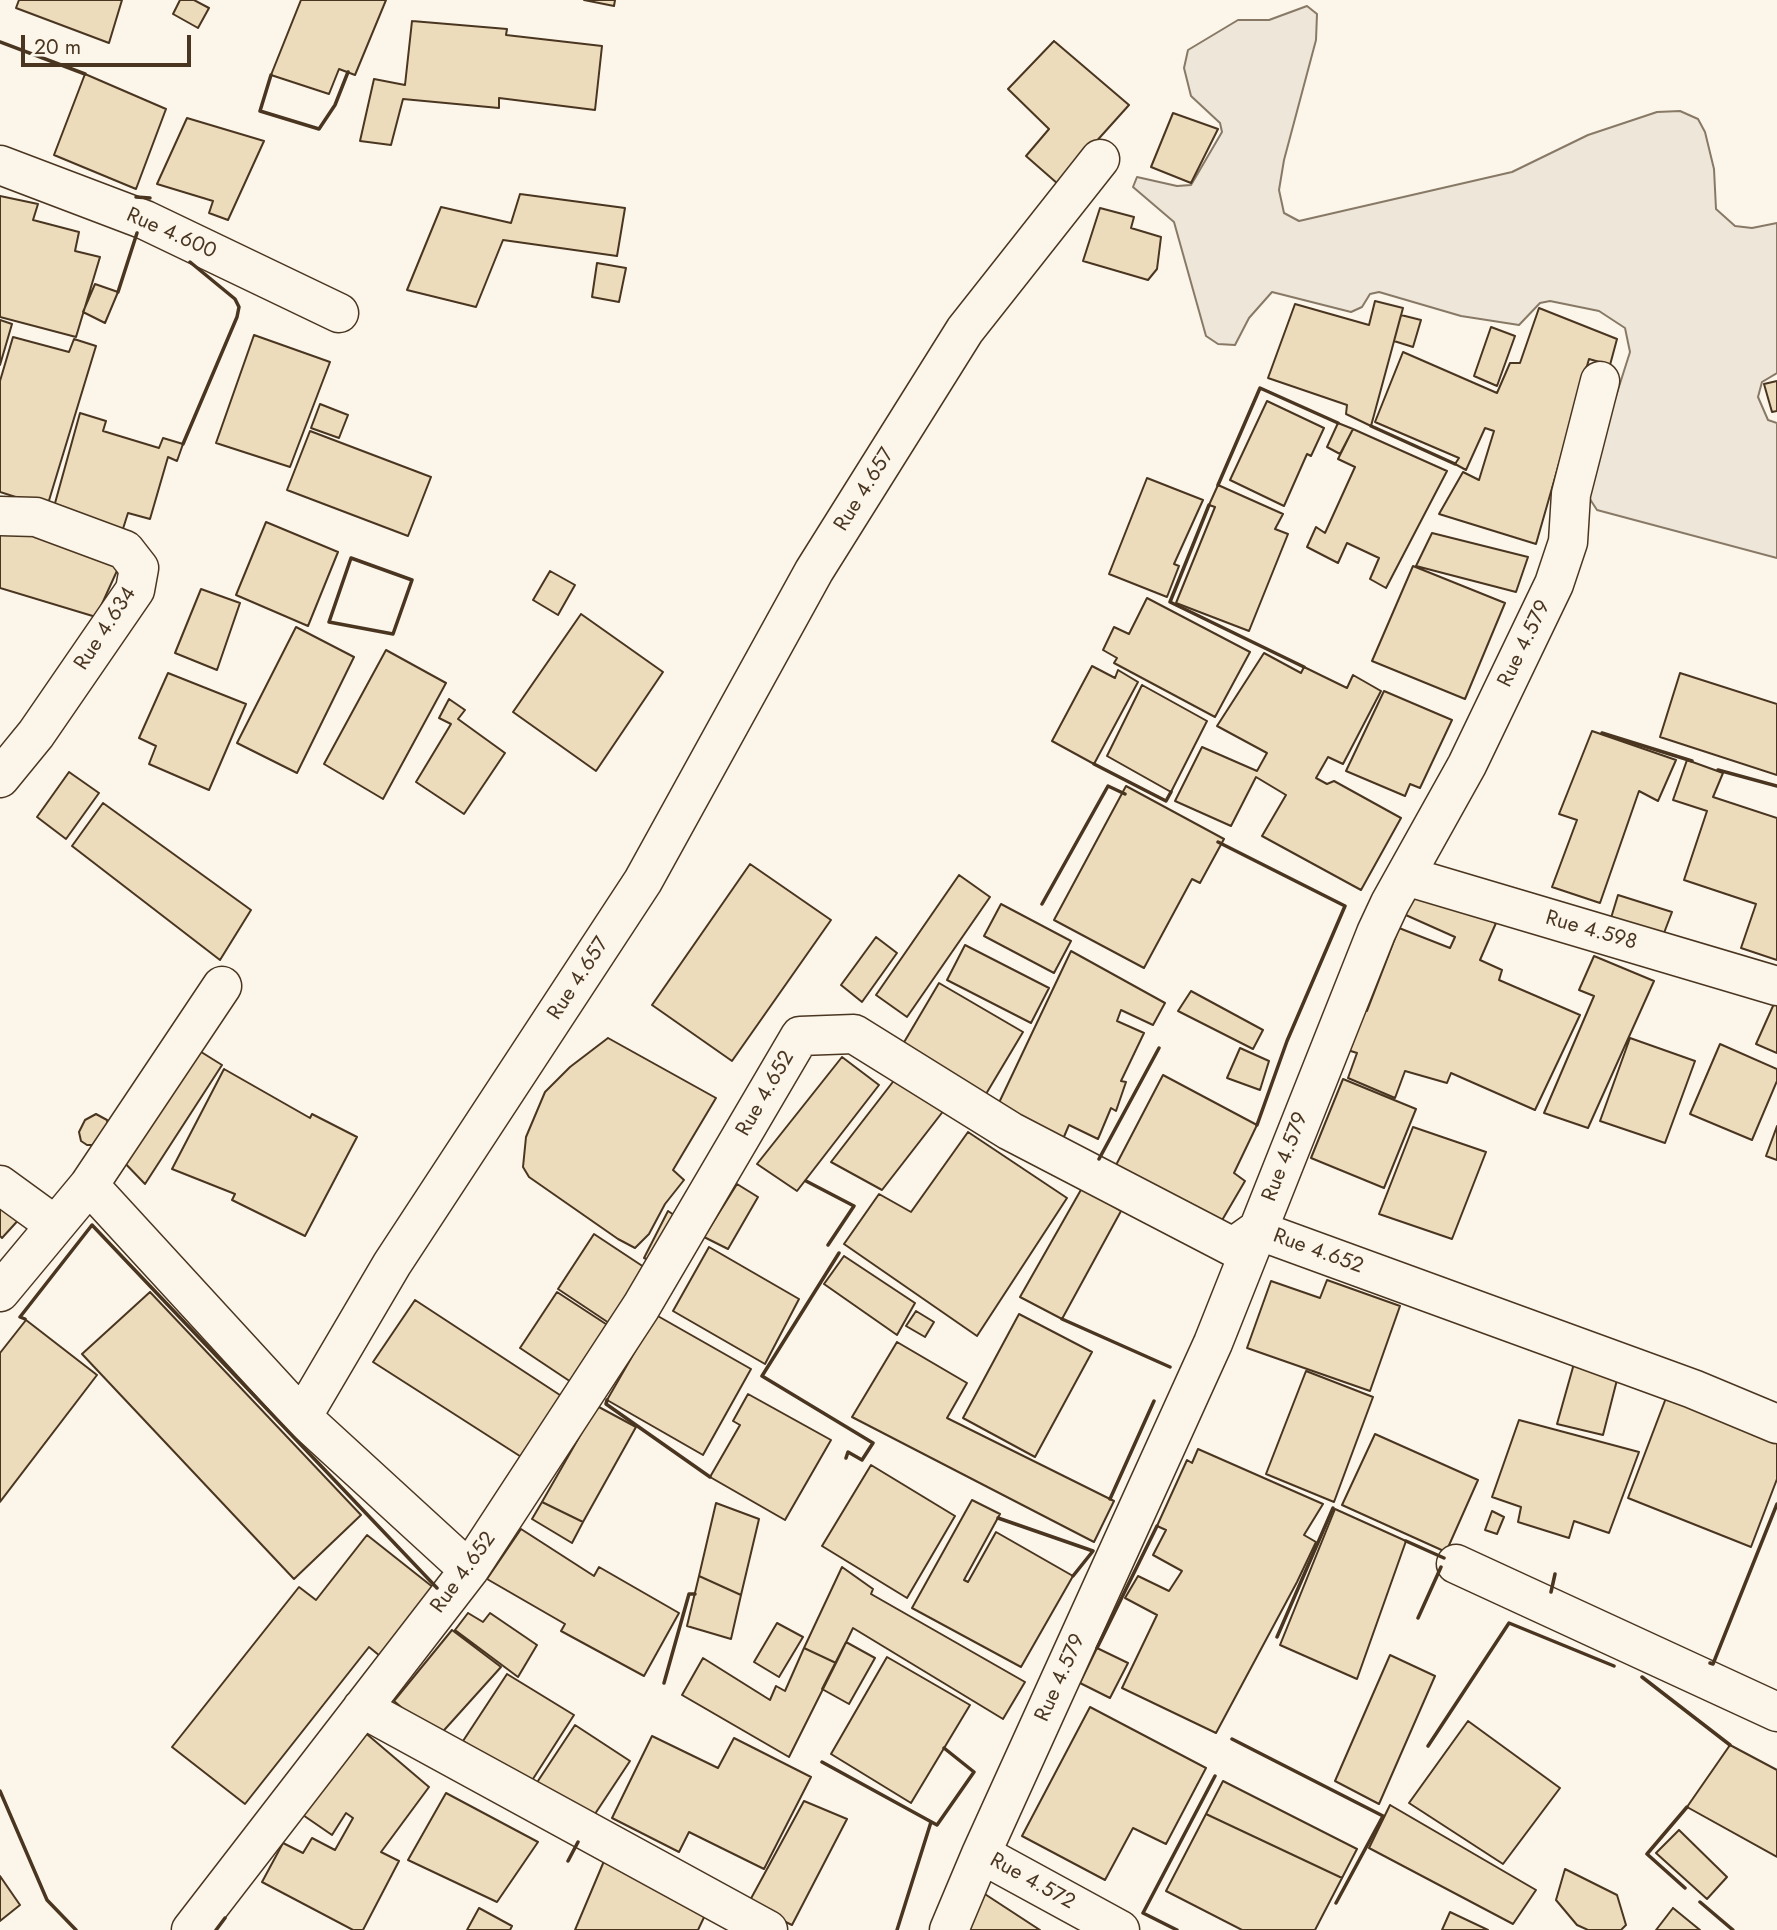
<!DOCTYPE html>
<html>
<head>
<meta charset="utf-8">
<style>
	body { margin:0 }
	#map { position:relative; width:1777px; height:1930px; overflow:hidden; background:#fbf6e9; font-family:Jost,sans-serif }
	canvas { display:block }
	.scale { position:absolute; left:21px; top:35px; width:170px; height:32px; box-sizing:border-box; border:4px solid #4a3520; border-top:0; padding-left:9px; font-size:21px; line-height:24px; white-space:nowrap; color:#4a3520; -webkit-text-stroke:5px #fbf6e9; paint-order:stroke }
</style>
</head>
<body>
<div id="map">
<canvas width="1777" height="1930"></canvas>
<div class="scale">20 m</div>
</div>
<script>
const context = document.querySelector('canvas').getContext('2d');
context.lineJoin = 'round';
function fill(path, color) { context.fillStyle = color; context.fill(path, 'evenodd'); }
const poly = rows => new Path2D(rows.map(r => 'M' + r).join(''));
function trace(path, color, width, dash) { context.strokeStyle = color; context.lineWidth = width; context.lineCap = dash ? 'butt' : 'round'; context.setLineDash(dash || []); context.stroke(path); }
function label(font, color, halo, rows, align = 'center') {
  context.font = font + ' Jost,sans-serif'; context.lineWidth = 5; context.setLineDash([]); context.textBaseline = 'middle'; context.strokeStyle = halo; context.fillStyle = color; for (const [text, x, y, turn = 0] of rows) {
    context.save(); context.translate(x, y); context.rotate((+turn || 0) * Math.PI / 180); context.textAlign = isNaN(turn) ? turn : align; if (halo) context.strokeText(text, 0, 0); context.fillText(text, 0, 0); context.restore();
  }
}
const green = poly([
	[1307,6,1317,14,1316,40,1284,160,1279,190,1284,213,1299,221,1512,172,1588,135,1657,112,1680,111,1698,119,1705,132,1714,169,1716,209,1735,226,1752,228,1777,223,1777,373,1762,382,1758,397,1768,420,1777,423,1777,558,1597,510,1586,493,1589,481,1630,352,1625,328,1599,311,1550,301,1540,303,1519,325,1461,316,1379,292,1370,294,1362,307,1351,312,1272,292,1249,318,1235,345,1218,344,1206,336,1174,222,1133,187,1137,177,1177,186,1191,185,1222,132,1220,123,1191,96,1184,68,1188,50,1238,20,1269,20,1307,6]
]);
fill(green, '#ede6d9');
trace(green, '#887966', 2);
const building = poly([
	[19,0,122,0,109,43,16,8,19,0],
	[180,0,194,0,209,8,198,28,173,14,180,0],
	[301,0,386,0,355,75,339,69,329,94,271,75,301,0],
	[584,0,615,0,614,6,584,0],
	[412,21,507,29,506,35,602,46,595,110,499,98,499,108,403,99,391,145,360,141,374,79,405,85,412,21],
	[1054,41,1129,105,1058,184,1026,156,1049,129,1008,89,1054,41],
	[85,74,166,109,136,189,54,155,85,74],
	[1173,113,1218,129,1191,183,1151,167,1173,113],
	[187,118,264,141,228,220,209,213,213,201,157,184,187,118],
	[520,194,625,208,617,256,503,240,476,307,407,290,441,207,511,223,520,194],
	[0,196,38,204,33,220,79,232,75,251,100,257,76,337,0,317,0,196],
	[1100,208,1134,217,1131,228,1161,237,1157,269,1148,280,1083,261,1100,208],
	[597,263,626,268,619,302,592,297,597,263],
	[95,284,118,292,105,323,83,312,95,284],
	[1375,301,1403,308,1371,426,1346,414,1347,405,1268,378,1295,304,1369,325,1375,301],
	[1539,308,1617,339,1610,365,1589,359,1536,544,1439,514,1463,472,1479,480,1494,431,1485,428,1466,470,1455,464,1459,458,1375,422,1403,352,1497,393,1510,363,1520,363,1539,308],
	[1401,315,1421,320,1413,347,1394,341,1401,315],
	[0,320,12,324,0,365,0,320],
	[1491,327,1515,336,1497,386,1474,376,1491,327],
	[254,335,330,362,290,467,216,443,254,335],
	[13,337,69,352,74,339,96,346,47,507,0,492,0,381,13,337],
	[1777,381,1777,411,1772,412,1764,384,1777,381],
	[1267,401,1324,428,1311,456,1307,454,1284,506,1230,480,1267,401],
	[320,404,348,415,339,438,311,428,320,404],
	[80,413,106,421,103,431,159,448,163,438,183,444,177,461,168,457,150,519,128,513,121,535,52,514,80,413],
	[1338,423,1353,429,1340,454,1327,447,1338,423],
	[1353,429,1447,471,1386,588,1370,579,1379,558,1347,543,1338,563,1307,547,1316,527,1325,533,1355,467,1338,459,1353,429],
	[310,431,431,477,408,536,287,490,310,431],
	[1147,478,1203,500,1174,564,1179,566,1167,597,1109,574,1147,478],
	[1218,485,1283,514,1275,529,1288,534,1249,631,1176,603,1215,507,1209,505,1218,485],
	[0,522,121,562,96,617,0,588,0,522],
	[266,522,338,552,308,626,236,595,266,522],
	[1432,533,1528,557,1516,592,1416,566,1432,533],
	[1413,566,1505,603,1465,699,1372,661,1413,566],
	[550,571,575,585,558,615,533,600,550,571],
	[201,589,240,603,217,670,175,653,201,589],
	[1147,598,1250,652,1215,717,1114,663,1117,658,1103,650,1114,627,1129,634,1147,598],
	[581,614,663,672,596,771,513,712,581,614],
	[296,627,354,657,297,773,237,743,296,627],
	[386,650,446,683,383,799,324,764,386,650],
	[1264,653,1301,673,1304,667,1347,688,1353,675,1381,691,1343,764,1328,757,1316,778,1327,784,1334,781,1401,818,1361,890,1262,836,1286,795,1256,777,1231,826,1175,801,1202,747,1257,771,1267,753,1217,726,1264,653],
	[1092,666,1115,678,1118,670,1138,682,1094,764,1052,741,1092,666],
	[168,673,246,704,209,790,149,764,156,746,139,738,168,673],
	[1680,673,1777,704,1777,775,1660,737,1680,673],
	[1142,685,1207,721,1171,792,1107,756,1142,685],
	[1384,691,1452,720,1420,788,1410,784,1405,796,1346,771,1384,691],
	[449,699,465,710,458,719,505,753,464,814,416,782,451,724,439,718,449,699],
	[1592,731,1676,760,1658,801,1639,791,1600,903,1552,887,1577,820,1559,814,1592,731],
	[1687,760,1723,773,1713,797,1777,818,1777,960,1741,948,1756,904,1684,880,1707,811,1673,800,1687,760],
	[69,772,99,793,66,839,37,817,69,772],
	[1126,786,1224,839,1200,883,1192,879,1144,968,1054,920,1126,786],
	[103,803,251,910,220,960,72,846,103,803],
	[750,864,831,920,732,1061,652,1005,750,864],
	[959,875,990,897,907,1017,876,995,959,875],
	[1415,891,1496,923,1480,960,1502,970,1499,980,1580,1015,1535,1110,1451,1073,1447,1083,1405,1071,1395,1098,1348,1078,1357,1053,1335,1046,1352,1005,1367,1011,1399,928,1450,948,1455,937,1399,912,1415,891],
	[1618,895,1672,912,1664,933,1611,918,1618,895],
	[1001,904,1071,941,1054,973,984,936,1001,904],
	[876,937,897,953,862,1002,841,985,876,937],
	[965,945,1049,988,1031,1023,947,980,965,945],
	[1071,951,1165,1003,1153,1025,1121,1010,1117,1021,1144,1033,1121,1081,1126,1082,1116,1111,1111,1108,1098,1139,1069,1125,1060,1146,996,1109,1071,951],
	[1594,956,1654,981,1588,1128,1544,1113,1594,996,1579,990,1594,956],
	[939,983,1023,1032,986,1094,903,1044,939,983],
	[1191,991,1263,1030,1253,1049,1178,1011,1191,991],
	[1777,997,1777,1053,1756,1044,1777,997],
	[608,1038,716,1098,673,1170,684,1180,665,1204,649,1234,635,1248,618,1239,529,1177,523,1167,526,1137,545,1092,570,1067,608,1038],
	[1630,1038,1695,1061,1665,1143,1600,1121,1630,1038],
	[1720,1044,1777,1069,1777,1081,1752,1140,1690,1114,1720,1044],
	[1240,1048,1269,1061,1260,1090,1227,1078,1240,1048],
	[198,1050,222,1065,145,1184,119,1157,198,1050],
	[842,1057,879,1085,797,1191,757,1164,842,1057],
	[224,1069,310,1118,312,1114,357,1137,305,1236,232,1200,235,1194,172,1169,224,1069],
	[899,1074,948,1105,882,1190,831,1162,899,1074],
	[1163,1075,1257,1125,1234,1173,1245,1181,1221,1222,1115,1167,1163,1075],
	[1343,1079,1416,1109,1384,1188,1311,1158,1343,1079],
	[96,1114,107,1120,108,1126,98,1145,87,1145,81,1141,79,1132,85,1120,96,1114],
	[1777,1126,1777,1160,1766,1156,1777,1126],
	[1413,1127,1486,1152,1452,1239,1379,1214,1413,1127],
	[968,1132,1067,1198,977,1336,844,1244,879,1194,911,1212,968,1132],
	[737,1184,758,1197,728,1249,704,1237,737,1184],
	[1082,1188,1121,1211,1062,1319,1020,1297,1082,1188],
	[0,1202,22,1216,2,1238,0,1236,0,1202],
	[668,1211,694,1228,664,1267,644,1258,668,1211],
	[594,1234,656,1275,621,1331,558,1289,594,1234],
	[709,1247,799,1299,765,1364,673,1311,709,1247],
	[844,1256,915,1303,897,1335,824,1284,844,1256],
	[1327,1280,1400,1306,1370,1391,1247,1348,1271,1281,1320,1298,1327,1280],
	[150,1292,361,1515,294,1579,82,1354,150,1292],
	[557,1292,615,1330,577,1386,520,1348,557,1292],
	[415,1300,566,1399,526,1460,373,1362,415,1300],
	[916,1311,934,1322,925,1337,906,1326,916,1311],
	[1019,1314,1092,1352,1035,1457,963,1418,1019,1314],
	[656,1315,751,1369,703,1455,607,1400,656,1315],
	[26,1320,97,1375,0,1502,0,1353,26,1320],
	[897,1342,967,1383,947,1418,1114,1501,1094,1542,852,1417,897,1342],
	[1575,1360,1619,1372,1603,1435,1557,1424,1575,1360],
	[1306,1371,1373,1397,1334,1502,1266,1474,1306,1371],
	[1669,1390,1777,1432,1777,1479,1751,1547,1628,1498,1669,1390],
	[748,1394,831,1440,785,1520,710,1477,740,1425,733,1421,748,1394],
	[597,1406,636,1427,583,1522,542,1502,597,1406],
	[1519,1420,1639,1452,1609,1533,1574,1521,1569,1538,1518,1522,1521,1507,1492,1497,1519,1420],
	[1375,1434,1478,1480,1446,1552,1342,1505,1375,1434],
	[1198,1449,1323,1504,1304,1535,1316,1542,1297,1582,1216,1733,1122,1688,1157,1615,1125,1598,1138,1576,1169,1591,1182,1571,1153,1555,1166,1530,1157,1526,1187,1460,1192,1463,1198,1449],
	[871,1465,955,1516,907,1598,822,1546,871,1465],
	[972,1500,1000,1514,964,1580,968,1582,996,1532,1073,1576,1021,1667,912,1608,972,1500],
	[542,1502,583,1522,572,1543,532,1519,542,1502],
	[716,1503,759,1519,741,1595,699,1576,716,1503],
	[1335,1509,1406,1541,1357,1679,1280,1645,1335,1509],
	[1492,1511,1504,1517,1497,1534,1485,1530,1492,1511],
	[521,1529,594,1576,599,1567,679,1613,644,1676,561,1631,565,1624,487,1579,521,1529],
	[367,1535,434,1588,380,1656,369,1647,245,1804,172,1747,299,1587,316,1600,367,1535],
	[842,1567,873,1589,871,1594,1025,1682,1003,1719,853,1628,836,1663,804,1648,842,1567],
	[699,1576,741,1595,731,1639,687,1626,699,1576],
	[468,1613,483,1622,490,1613,537,1645,518,1677,455,1630,468,1613],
	[777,1623,803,1637,779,1677,754,1662,777,1623],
	[452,1630,501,1667,437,1738,394,1701,452,1630],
	[846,1642,875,1658,849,1704,822,1689,846,1642],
	[804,1648,836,1663,789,1757,682,1695,703,1658,770,1700,776,1686,785,1691,804,1648],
	[1097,1648,1128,1663,1110,1698,1080,1683,1097,1648],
	[1390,1655,1435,1676,1379,1804,1335,1781,1390,1655],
	[887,1657,970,1705,911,1803,831,1754,887,1657],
	[507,1674,574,1715,531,1782,463,1741,507,1674],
	[1090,1707,1206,1768,1166,1844,1133,1828,1105,1880,1022,1836,1090,1707],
	[1468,1721,1560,1788,1503,1864,1409,1803,1468,1721],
	[575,1725,630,1761,585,1829,530,1793,575,1725],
	[362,1730,429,1787,381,1852,399,1861,363,1930,353,1930,262,1882,283,1843,303,1853,312,1838,335,1850,353,1818,346,1813,332,1835,300,1813,362,1730],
	[652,1736,718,1768,734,1738,811,1777,764,1869,689,1832,679,1852,612,1818,652,1736],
	[1730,1745,1777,1770,1777,1857,1687,1807,1730,1745],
	[1223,1781,1357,1849,1342,1878,1206,1814,1223,1781],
	[446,1793,538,1842,497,1902,408,1860,446,1793],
	[804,1801,847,1819,792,1925,748,1904,804,1801],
	[1390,1805,1536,1890,1513,1924,1369,1848,1390,1805],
	[1206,1814,1342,1878,1315,1930,1242,1930,1166,1891,1206,1814],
	[1679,1830,1727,1877,1707,1899,1656,1853,1679,1830],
	[607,1854,707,1911,698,1930,575,1930,607,1854],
	[1565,1869,1617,1895,1626,1925,1621,1930,1588,1930,1577,1925,1556,1900,1565,1869],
	[0,1876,20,1905,0,1921,0,1876],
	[971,1885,1040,1930,946,1930,971,1885],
	[479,1908,512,1926,510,1930,467,1930,479,1908],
	[1673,1908,1700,1930,1656,1930,1673,1908],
	[1450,1912,1488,1930,1442,1930,1450,1912]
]);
fill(building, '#ecdcbc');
trace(building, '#4a3520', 2);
const minor = poly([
	[0,165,145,220,339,313],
	[0,516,36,517,125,550,139,568,135,590,36,734,0,778],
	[1406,876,1777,986],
	[0,1185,55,1225],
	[89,1185,222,986],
	[0,1292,89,1185,302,1417,392,1264,643,881,814,571,965,330,1100,159],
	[302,1417,469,1570],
	[1456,1564,1777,1712],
	[362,1708,768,1930],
	[981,1854,1120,1930],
	[191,1930,469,1570,641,1307,800,1036,854,1034,1010,1131,1233,1247,1257,1230,1693,1389,1777,1424],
	[949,1930,981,1854,1213,1343,1376,933,1390,903,1467,765,1554,584,1568,542,1571,494,1600,381]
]);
trace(minor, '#4a3520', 41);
trace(minor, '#fbf6e9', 38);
trace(poly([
	[0,42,85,74],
	[271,75,260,111,319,129,335,105,348,72],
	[136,197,150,198],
	[118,292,137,233],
	[1371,426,1455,464],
	[183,444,237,317,239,307,235,299,190,262],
	[1218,485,1260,388,1338,423],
	[1209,505,1170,602,1304,667],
	[351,558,412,580,393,634,329,622,351,558],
	[1602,733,1692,761],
	[1094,764,1166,801,1171,792],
	[1718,770,1777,786],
	[1218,842,1345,906,1287,1041,1257,1125],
	[1042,904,1108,786,1125,794],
	[1099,1159,1159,1048],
	[806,1181,854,1206,828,1245],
	[839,1253,762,1376,873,1443,862,1460,848,1452,846,1458],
	[25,1319,20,1317,92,1225,437,1588],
	[1062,1319,1170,1367],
	[607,1400,606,1404,710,1477],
	[1110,1499,1154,1401],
	[998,1518,1093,1551,1073,1576],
	[1406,1541,1444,1558],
	[1551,1592,1555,1574],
	[1418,1618,1441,1567],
	[1277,1637,1333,1508],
	[1097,1648,1157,1526],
	[1710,1663,1713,1664,1777,1504],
	[1642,1677,1730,1745],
	[664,1683,689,1594,695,1594],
	[1232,1739,1383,1816,1336,1903],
	[1428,1746,1509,1623,1614,1666],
	[822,1762,937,1825,974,1772,944,1748],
	[0,1791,47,1900,76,1930],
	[568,1861,578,1842],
	[1685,1888,1647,1854,1687,1807],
	[1700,1902,1733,1930],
	[216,1930,225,1918],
	[897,1930,931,1822],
	[1177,1930,1143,1913,1215,1776]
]), '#4a3520', 3.5);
label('21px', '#4a3520', '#fbf6e9', [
	["Rue 4.600",171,234,24],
	["Rue 4.657",865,490,-58],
	["Rue 4.634",106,629,-57],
	["Rue 4.579",1525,644,-64],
	["Rue 4.598",1591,931,16],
	["Rue 4.657",579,979,-57],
	["Rue 4.652",766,1094,-60],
	["Rue 4.579",1286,1157,-69],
	["Rue 4.652",1318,1252,20],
	["Rue 4.652",464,1573,-54],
	["Rue 4.579",1061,1678,-66],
	["Rue 4.572",1032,1882,29]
]);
</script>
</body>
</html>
